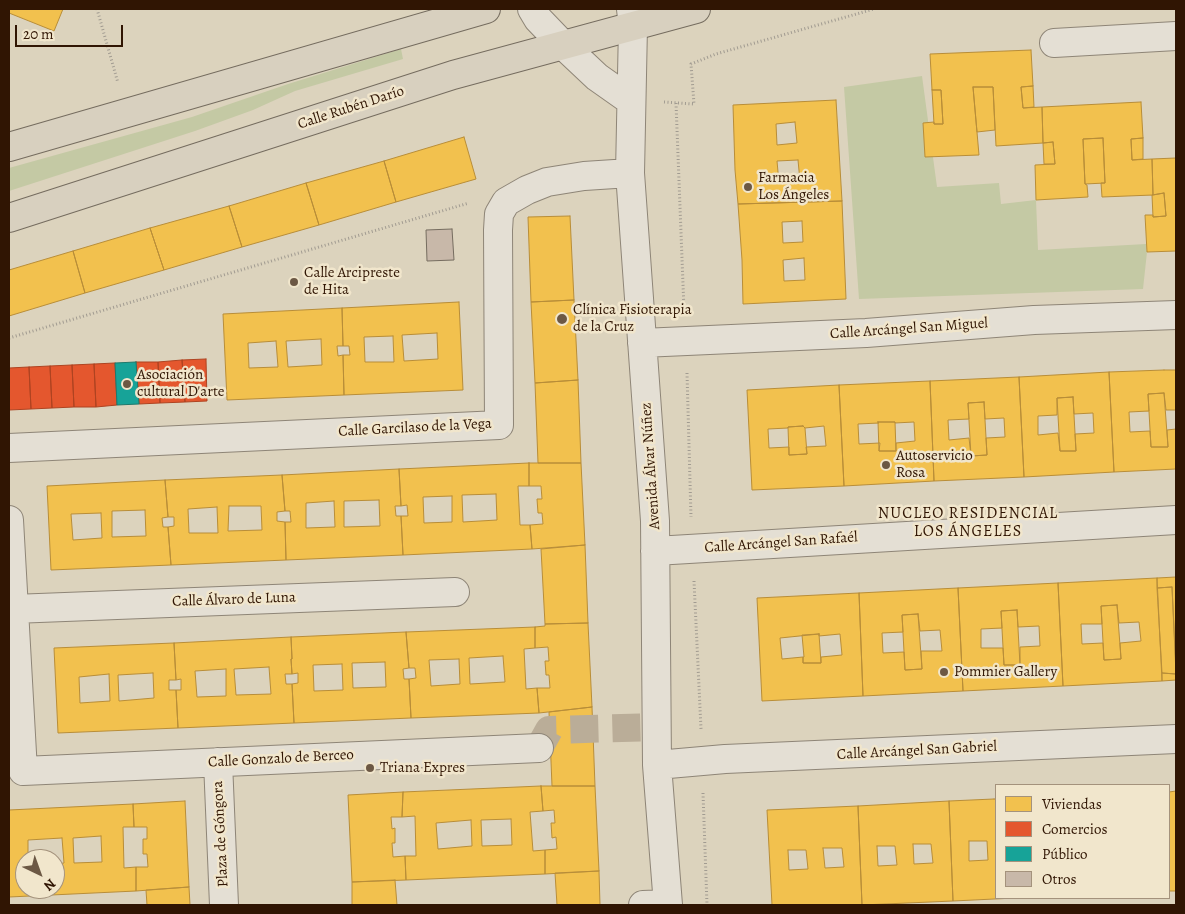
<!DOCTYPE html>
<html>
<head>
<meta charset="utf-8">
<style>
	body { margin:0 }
	#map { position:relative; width:1185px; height:914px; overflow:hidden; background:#dcd3bd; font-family:Alegreya,serif }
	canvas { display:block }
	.frame { position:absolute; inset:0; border:10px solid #301503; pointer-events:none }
	.legend { position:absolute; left:995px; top:784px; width:175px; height:115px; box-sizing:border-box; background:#f1e6cc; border:1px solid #a4927c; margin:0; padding:6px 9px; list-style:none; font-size:15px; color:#301503 }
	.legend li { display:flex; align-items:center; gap:10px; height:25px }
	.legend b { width:25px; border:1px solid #a4927c }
	.north { position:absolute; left:15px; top:849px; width:50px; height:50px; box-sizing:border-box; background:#f1e6cc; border:1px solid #a4927c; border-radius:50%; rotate:138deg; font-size:14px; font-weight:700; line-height:20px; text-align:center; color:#301503 }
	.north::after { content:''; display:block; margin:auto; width:18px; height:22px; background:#6c5844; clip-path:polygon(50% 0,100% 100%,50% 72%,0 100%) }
	.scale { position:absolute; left:15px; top:25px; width:108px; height:22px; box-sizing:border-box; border:2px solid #301503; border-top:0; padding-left:6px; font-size:15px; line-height:18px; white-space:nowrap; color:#301503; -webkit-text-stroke:4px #f1e6cc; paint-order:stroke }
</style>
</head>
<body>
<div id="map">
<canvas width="1185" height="914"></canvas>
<div class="frame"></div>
<ul class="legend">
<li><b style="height:14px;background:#f2c14e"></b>Viviendas</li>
<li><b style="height:14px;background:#e4572e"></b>Comercios</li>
<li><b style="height:14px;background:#17a398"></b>Público</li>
<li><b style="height:14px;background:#c8b8a9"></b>Otros</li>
</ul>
<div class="north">N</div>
<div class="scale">20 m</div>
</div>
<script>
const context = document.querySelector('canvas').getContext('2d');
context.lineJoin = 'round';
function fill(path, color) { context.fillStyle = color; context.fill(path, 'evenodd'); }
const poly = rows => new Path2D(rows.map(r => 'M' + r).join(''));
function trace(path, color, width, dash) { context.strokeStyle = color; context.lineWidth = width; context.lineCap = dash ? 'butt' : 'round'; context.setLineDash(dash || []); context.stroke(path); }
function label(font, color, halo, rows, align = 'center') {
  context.font = font + ' Alegreya,serif'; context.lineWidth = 5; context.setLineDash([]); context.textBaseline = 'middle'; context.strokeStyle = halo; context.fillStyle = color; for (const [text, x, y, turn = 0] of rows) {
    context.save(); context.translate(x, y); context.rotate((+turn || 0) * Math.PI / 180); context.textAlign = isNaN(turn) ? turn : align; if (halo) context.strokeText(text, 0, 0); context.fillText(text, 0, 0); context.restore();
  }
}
fill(poly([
	[401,49,403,59,295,91,253,110,195,131,9,191,9,168,192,117,288,84],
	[922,76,937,187,999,183,1001,204,1036,200,1038,250,1146,244,1147,252,1143,289,859,299,844,87]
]), '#c4c9a4');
const homes = poly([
	[9,9,63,9,54,31,9,13,9,9],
	[1031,50,1033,86,1021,87,1023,108,1042,107,1043,143,996,146,993,87,973,87,979,155,925,157,923,123,934,122,934,124,943,124,941,90,932,90,930,54,1031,50],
	[1033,86,1034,107,1023,108,1021,87,1033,86],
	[973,87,993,87,995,130,977,132,973,87],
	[932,90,941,90,943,124,934,124,932,90],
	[836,100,842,201,738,204,735,170,733,105,836,100],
	[795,122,797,143,777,145,776,124,795,122],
	[798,160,800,181,779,183,777,161,798,160],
	[1141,102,1143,138,1131,139,1132,160,1152,159,1153,195,1102,197,1101,183,1105,183,1103,138,1083,139,1085,184,1087,185,1088,197,1036,200,1035,165,1055,164,1053,142,1043,143,1042,107,1141,102],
	[464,137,476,179,396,202,384,161,464,137],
	[1103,138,1105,183,1085,184,1083,139,1103,138],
	[1143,138,1143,159,1132,160,1131,139,1143,138],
	[1053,142,1055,164,1044,164,1043,143,1053,142],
	[1176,158,1176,251,1147,252,1145,215,1153,215,1153,217,1166,216,1164,193,1153,195,1152,159,1176,158],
	[384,161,396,202,319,225,306,183,384,161],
	[306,183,319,225,242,247,229,206,306,183],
	[1164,193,1166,216,1153,217,1152,195,1164,193],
	[842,201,846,299,743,304,742,260,738,204,842,201],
	[802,221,803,242,783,243,782,222,802,221],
	[804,258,805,280,784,281,783,260,804,258],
	[229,206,242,247,164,270,150,228,229,206],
	[570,216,574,300,531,302,528,217,570,216],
	[150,228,164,270,85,293,73,251,150,228],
	[73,251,85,293,9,316,9,270,73,251],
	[574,300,578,380,535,383,531,302,574,300],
	[459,302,463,390,344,395,343,355,350,355,349,346,343,346,342,308,459,302],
	[437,333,438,359,404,361,402,335,437,333],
	[393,336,394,362,365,362,364,337,393,336],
	[342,308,343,346,337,346,338,356,343,355,344,395,227,400,223,314,342,308],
	[321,339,322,365,288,367,286,341,321,339],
	[276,341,278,367,249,368,248,343,276,341],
	[1164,370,1176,370,1176,410,1166,410,1164,393,1148,394,1149,411,1129,412,1130,432,1150,431,1151,447,1168,447,1167,430,1176,429,1176,469,1114,472,1109,372,1164,370],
	[1109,372,1114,472,1024,477,1019,377,1109,372],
	[1073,397,1074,414,1093,413,1094,433,1075,434,1076,451,1060,451,1058,433,1038,435,1038,416,1057,415,1057,398,1073,397],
	[1019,377,1024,477,934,481,930,381,1019,377],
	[984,402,985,419,1004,418,1005,437,986,438,987,455,971,456,969,438,949,440,948,420,969,419,968,403,984,402],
	[578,380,581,463,538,463,535,383,578,380],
	[930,381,934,481,844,486,839,385,930,381],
	[878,422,895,422,895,423,914,422,915,441,896,443,896,451,879,451,880,443,859,444,858,424,879,423,878,422],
	[839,385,844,486,752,490,747,390,839,385],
	[803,426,805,428,824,426,826,446,806,447,807,454,789,455,789,447,769,448,768,429,788,428,788,427,803,426],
	[1164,393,1168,447,1151,447,1148,394,1164,393],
	[1073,397,1076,451,1060,451,1057,398,1073,397],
	[984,402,987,455,971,456,968,403,984,402],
	[878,422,895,422,896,451,879,451,878,422],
	[803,426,805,428,807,454,789,455,788,427,803,426],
	[529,463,529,486,518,486,520,525,530,525,532,549,403,555,401,516,408,516,407,505,401,506,399,469,529,463],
	[496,494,497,520,463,522,462,495,496,494],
	[452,496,452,522,424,523,423,497,452,496],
	[529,463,581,463,585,545,532,549,530,525,543,524,542,513,538,513,537,499,542,499,541,486,529,486,529,463],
	[399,469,401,506,395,506,396,516,401,516,403,555,286,560,285,522,291,522,290,511,285,511,282,475,399,469],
	[379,500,380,526,344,527,344,501,379,500],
	[334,501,335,527,306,528,306,503,334,501],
	[282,475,285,511,277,512,277,521,285,522,286,560,171,565,168,527,174,526,174,517,168,517,165,480,282,475],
	[229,506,261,506,262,530,228,531,229,506],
	[217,507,218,533,189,533,188,509,217,507],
	[165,480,168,517,162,518,163,527,168,527,171,565,51,570,47,486,165,480],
	[145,510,146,536,112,537,112,511,145,510],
	[101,513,102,538,73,540,71,514,101,513],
	[585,545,588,623,545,624,541,549,585,545],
	[1176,577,1176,668,1172,587,1157,588,1157,578,1176,577],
	[1157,578,1162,681,1063,686,1058,583,1157,578],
	[1117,605,1119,623,1139,622,1141,641,1120,643,1121,659,1104,660,1103,643,1082,644,1081,624,1102,624,1101,606,1117,605],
	[1058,583,1063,686,963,691,958,588,1058,583],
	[1017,610,1018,627,1039,626,1040,646,1020,647,1020,665,1004,665,1003,648,981,648,981,629,1002,628,1001,611,1017,610],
	[1172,587,1176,674,1162,673,1157,588,1172,587],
	[958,588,963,691,863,696,859,593,958,588],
	[918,614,920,631,940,630,942,651,921,651,922,669,905,670,904,652,883,653,882,633,903,632,902,615,918,614],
	[859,593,863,696,762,701,757,598,859,593],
	[819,634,819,636,840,634,842,655,821,657,821,663,803,663,803,657,782,659,780,638,819,634],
	[1117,605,1121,659,1104,660,1101,606,1117,605],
	[1017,610,1020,665,1004,665,1001,611,1017,610],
	[918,614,922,669,905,670,902,615,918,614],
	[588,623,592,707,539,713,537,688,550,688,549,675,546,675,545,661,549,661,548,647,535,648,535,627,545,626,545,624,588,623],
	[535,627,535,648,524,649,526,689,537,688,539,713,411,718,409,679,416,678,415,668,409,668,406,632,535,627],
	[503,656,505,682,470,684,469,658,503,656],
	[459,659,460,684,431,686,429,660,459,659],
	[406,632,409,668,403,669,404,679,409,679,411,718,294,723,292,684,298,683,298,673,292,674,291,659,292,659,291,637,406,632],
	[385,662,386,687,353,688,352,663,385,662],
	[342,664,343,690,314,691,313,665,342,664],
	[819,634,821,663,803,663,803,657,804,657,802,635,819,634],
	[291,637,292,659,291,659,292,674,285,674,286,684,292,684,294,723,178,728,176,690,181,690,181,679,176,680,174,643,291,637],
	[269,667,271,694,236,695,234,669,269,667],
	[226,669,226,696,197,697,195,671,226,669],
	[174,643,176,680,169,680,169,690,176,690,178,728,58,733,54,648,174,643],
	[153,673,154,698,119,701,118,675,153,673],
	[109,674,110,701,80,703,79,677,109,674],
	[1162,673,1176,674,1176,680,1162,681,1162,673],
	[592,707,595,786,552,786,549,712,592,707],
	[541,786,543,811,530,812,533,851,545,850,545,874,406,880,405,856,416,856,415,816,402,817,403,792,541,786],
	[511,819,512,845,482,846,481,820,511,819],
	[471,820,472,846,438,849,436,823,471,820],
	[541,786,595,786,599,871,545,874,545,850,557,849,556,837,552,838,551,823,555,823,554,810,543,811,541,786],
	[1176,791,1176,891,1169,891,1169,792,1176,791],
	[403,792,402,817,391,817,392,829,395,828,395,843,392,843,393,857,405,856,406,880,352,882,348,795,403,792],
	[994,799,996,799,996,898,1015,898,953,901,949,801,994,799],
	[969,841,987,841,988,860,969,861,969,841],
	[185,801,189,887,136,891,136,867,148,867,147,854,143,854,143,839,147,839,147,827,134,827,133,804,185,801],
	[949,801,953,901,862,905,858,806,949,801],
	[913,844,931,844,933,863,914,864,913,844],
	[877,846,895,846,897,865,878,866,877,846],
	[133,804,134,827,123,827,124,868,136,867,136,891,9,897,9,810,133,804],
	[101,836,102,862,74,863,73,838,101,836],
	[62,838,64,863,55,864,55,889,25,889,25,859,28,859,28,840,62,838],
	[858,806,862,905,772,905,767,810,858,806],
	[823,848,842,848,844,867,825,868,823,848],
	[788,850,806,850,808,869,789,870,788,850],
	[599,871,600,905,557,905,555,873,599,871],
	[395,880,397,905,352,905,352,882,395,880],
	[189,887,190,905,147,905,146,890,189,887]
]);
fill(homes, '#f2c14e');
trace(homes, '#b88d38', 1);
const shops = poly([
	[206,359,207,401,185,402,182,360,206,359],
	[182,360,185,402,160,403,158,362,182,360],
	[136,362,158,362,160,403,139,404,136,362],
	[115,363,117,405,96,407,94,364,115,363],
	[94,364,96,407,74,407,72,365,94,364],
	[72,365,74,407,52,408,50,366,72,365],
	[50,366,52,408,31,409,29,367,50,366],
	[29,367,31,409,9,410,9,368,29,367]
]);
fill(shops, '#e4572e');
trace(shops, '#ae4321', 1);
const public = poly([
	[136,362,139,404,117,405,115,363,136,362]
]);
fill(public, '#17a398');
trace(public, '#1e786b', 1);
const building = poly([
	[452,229,454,260,427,261,426,230,452,229]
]);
fill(building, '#c8b8a9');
trace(building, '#756c5f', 1);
trace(poly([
	[539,748,549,730,657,727]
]), '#baad98', 28, [28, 14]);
const minor = poly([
	[532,9,538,19,563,45,597,77,631,101],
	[631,9,633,26,630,173,655,521,657,765,668,905],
	[1054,43,1176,36],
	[642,343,866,333,1034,320,1176,315],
	[9,448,499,425,498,230,499,214,506,202,527,190,547,182,584,176,630,173],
	[9,520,23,771,539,748],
	[655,551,1176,520],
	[13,609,455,592],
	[218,762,224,905],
	[657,765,725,759,1176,739],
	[643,905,668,904]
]);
const major = poly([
	[9,147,486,9],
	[9,218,453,75,696,9]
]);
trace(minor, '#8e8577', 30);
trace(major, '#756c5f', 30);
trace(poly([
	[97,9,118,83],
	[664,102,694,104,691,64,716,54,874,9],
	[676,103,684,310],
	[9,338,469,203],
	[687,373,691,517],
	[694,581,701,729],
	[703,793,707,905]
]), '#a19b91', 3, [1, 2.5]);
trace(minor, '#e4dfd4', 28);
trace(major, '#d8d0bf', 28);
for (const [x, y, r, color] of [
	[748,187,5,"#6c5844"],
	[294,282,5,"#6c5844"],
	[562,319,6,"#6c5844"],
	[127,384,5,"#6c5844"],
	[886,465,5,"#6c5844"],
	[944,672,5,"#6c5844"],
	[370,768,5,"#6c5844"]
]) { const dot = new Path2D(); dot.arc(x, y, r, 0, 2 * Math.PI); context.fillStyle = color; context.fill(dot); trace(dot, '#f1e6cc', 2); }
label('15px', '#301503', '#f1e6cc', [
	["Calle Rubén Darío",351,108,-18],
	["Calle Arcángel San Miguel",909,329,-4],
	["Calle Garcilaso de la Vega",415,428,-3],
	["Avenida Álvar Núñez",651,466,-94],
	["Calle Arcángel San Rafaél",781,543,-4],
	["Calle Álvaro de Luna",234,600,-2],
	["Calle Arcángel San Gabriel",917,751,-3],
	["Calle Gonzalo de Berceo",281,759,-3],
	["Plaza de Góngora",221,834,-93]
]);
label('15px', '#301503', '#f1e6cc', [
	["Farmacia",758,178],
	["Los Ángeles",758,195],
	["Calle Arcipreste",304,273],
	["de Hita",304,290],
	["Clínica Fisioterapia",573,310],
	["de la Cruz",573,327],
	["Asociación",137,375],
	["cultural D'arte",137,392],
	["Autoservicio",896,456],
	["Rosa",896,473],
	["Pommier Gallery",954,672],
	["Triana Expres",380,768]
], 'left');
context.letterSpacing = '1px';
label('16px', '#301503', '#f1e6cc', [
	["NUCLEO RESIDENCIAL",968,514],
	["LOS ÁNGELES",968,532]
]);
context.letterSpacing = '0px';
</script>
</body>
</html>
